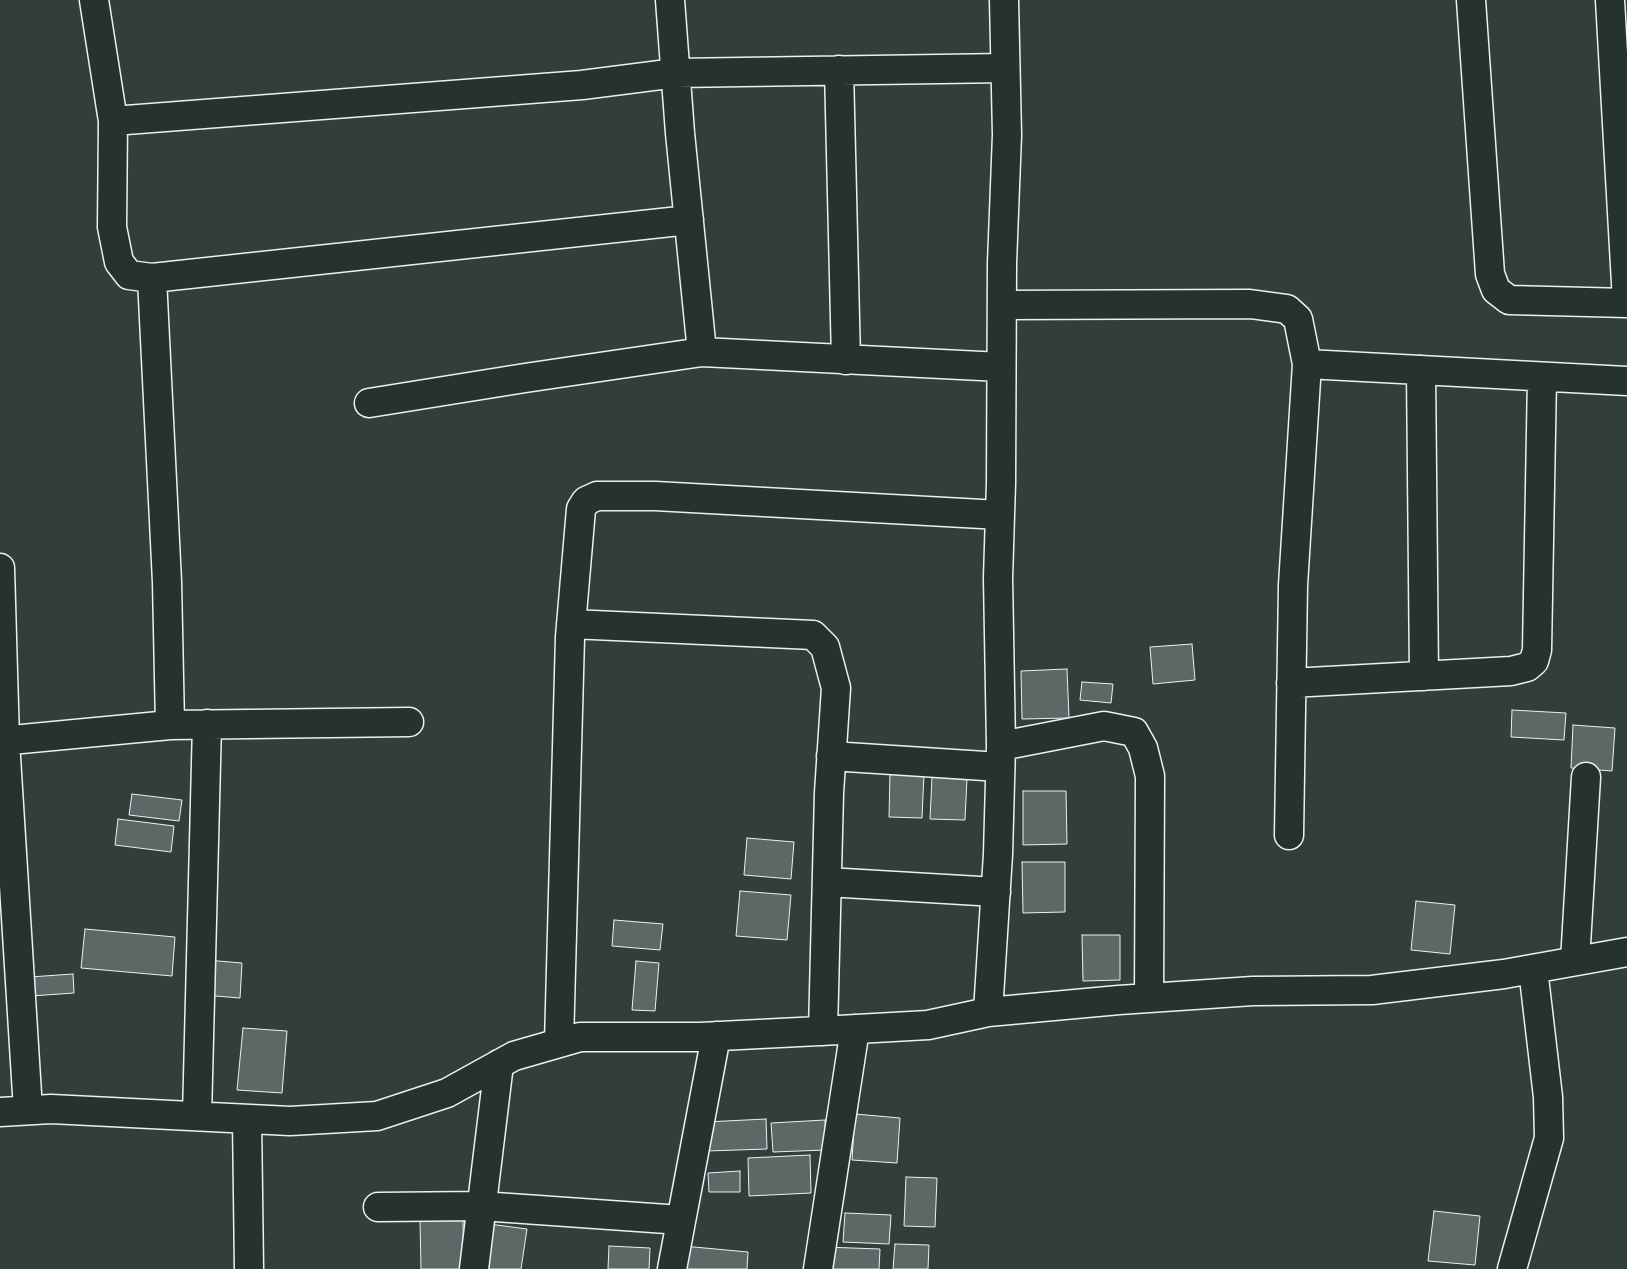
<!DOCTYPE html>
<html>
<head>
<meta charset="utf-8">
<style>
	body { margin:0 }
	canvas { display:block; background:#323e39 }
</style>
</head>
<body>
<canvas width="1627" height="1269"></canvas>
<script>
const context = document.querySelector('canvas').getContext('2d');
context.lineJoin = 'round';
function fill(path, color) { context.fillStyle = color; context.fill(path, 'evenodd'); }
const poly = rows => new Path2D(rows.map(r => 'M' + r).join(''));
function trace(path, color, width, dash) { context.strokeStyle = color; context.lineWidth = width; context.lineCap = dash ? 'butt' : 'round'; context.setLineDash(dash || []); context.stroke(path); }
const building = poly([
	[1192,644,1195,680,1153,684,1150,647,1192,644],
	[1067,669,1069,718,1022,719,1021,671,1067,669],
	[1082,682,1113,684,1111,703,1080,700,1082,682],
	[1512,710,1566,713,1564,740,1511,737,1512,710],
	[1573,725,1615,728,1612,771,1571,768,1573,725],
	[890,773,924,774,922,818,889,817,890,773],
	[932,777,967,778,965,820,930,819,932,777],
	[1023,791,1066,791,1067,844,1023,845,1023,791],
	[132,794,182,800,179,821,129,815,132,794],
	[118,819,174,826,171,852,115,845,118,819],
	[747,838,794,842,791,879,744,875,747,838],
	[1022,862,1065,862,1065,912,1023,913,1022,862],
	[740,891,791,895,787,940,736,936,740,891],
	[1416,901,1455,905,1450,954,1411,950,1416,901],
	[614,920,663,924,660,950,612,946,614,920],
	[85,929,175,937,172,976,81,968,85,929],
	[1082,935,1120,935,1120,980,1083,981,1082,935],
	[206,960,242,963,240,998,203,995,206,960],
	[636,961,659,963,655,1011,632,1010,636,961],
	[73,974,74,993,31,996,30,977,73,974],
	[243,1028,287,1031,282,1093,237,1090,243,1028],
	[855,1114,900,1118,897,1163,852,1160,855,1114],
	[766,1119,767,1149,707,1151,706,1122,766,1119],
	[825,1120,826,1150,773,1152,771,1123,825,1120],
	[810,1155,811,1193,749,1196,748,1158,810,1155],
	[740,1171,740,1192,709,1192,708,1173,740,1171],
	[906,1177,937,1178,935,1227,904,1226,906,1177],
	[1434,1211,1480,1216,1475,1265,1428,1261,1434,1211],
	[845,1213,891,1215,889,1244,843,1242,845,1213],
	[463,1220,464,1269,421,1269,420,1221,463,1220],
	[489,1224,527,1229,521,1269,482,1269,489,1224],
	[895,1244,929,1245,928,1269,893,1269,895,1244],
	[609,1246,650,1248,649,1269,608,1269,609,1246],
	[683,1246,748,1252,747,1269,681,1269,683,1246],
	[824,1247,880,1249,879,1269,824,1269,824,1247]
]);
fill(building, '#5c6865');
trace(building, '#e8f1f8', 1);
const minor = poly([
	[94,0,113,121,112,227,119,262,129,275,152,278,689,220],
	[670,0,680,133,702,352],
	[1471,0,1490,274,1496,290,1509,300,1627,303],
	[1610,0,1627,301],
	[839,70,846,360],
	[113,121,582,85,676,73,1005,68],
	[152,278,167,582,170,725],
	[1002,305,1250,304,1287,309,1298,319,1307,364,1293,585,1289,835],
	[1307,364,1627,381],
	[1421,370,1424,676],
	[369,403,525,378,702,352,1001,367],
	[0,568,5,741,28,1110],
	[571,624,813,635,825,647,836,688,829,793,823,1031],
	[1291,683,1511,671,1527,667,1534,661,1537,650,1542,377],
	[0,741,170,725,409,722],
	[1001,746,1104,726,1134,732,1143,748,1150,776,1149,998],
	[831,756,1000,767],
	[827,882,996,892],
	[1575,961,1586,777],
	[988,1012,998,854,1001,746,998,578,1001,483,1002,263,1007,135,1004,0],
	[559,1043,570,637,581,509,586,501,597,496,655,496,1000,515],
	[0,1112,51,1109,290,1121,377,1116,447,1093,514,1056,580,1037,700,1037,839,1030,928,1025,988,1012,1119,1000,1253,991,1372,990,1504,974,1627,952],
	[197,1116,207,724],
	[247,1119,249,1269],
	[378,1207,481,1206,681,1220],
	[474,1269,499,1064],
	[672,1269,716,1036],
	[818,1269,855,1029],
	[1512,1269,1549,1138,1548,1097,1533,969]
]);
trace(minor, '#e8f1f8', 31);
trace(minor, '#26332d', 28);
</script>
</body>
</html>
